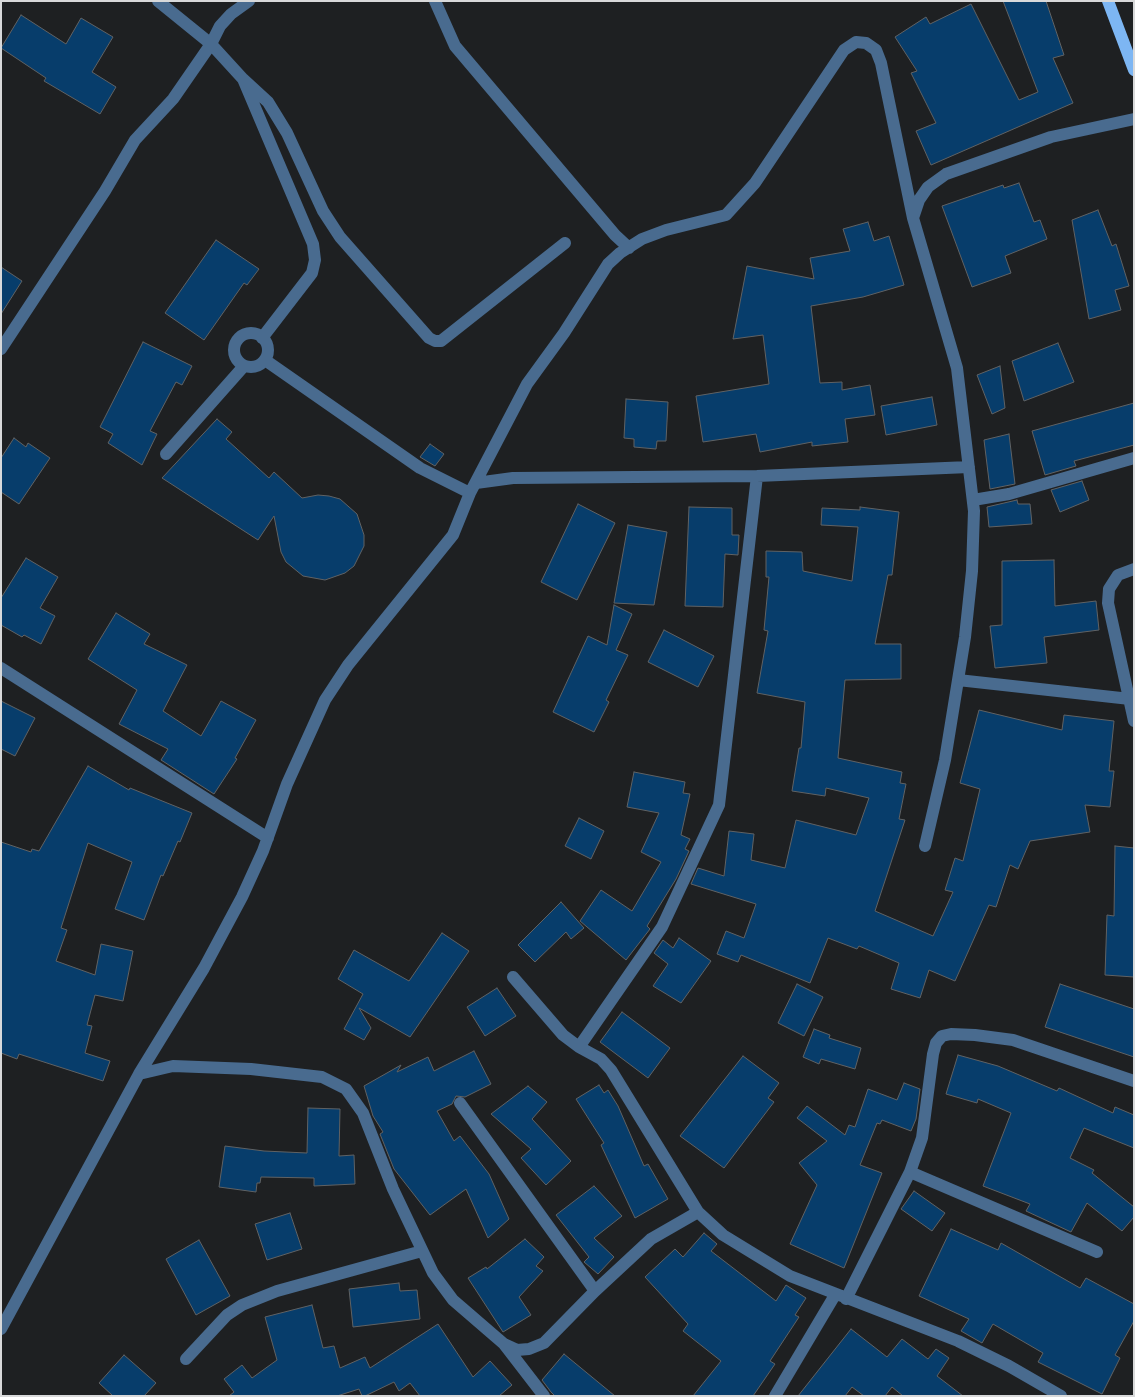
<!DOCTYPE html>
<html>
<head>
<meta charset="utf-8">
<style>
	body { margin:0 }
	#map { position:relative; width:1135px; height:1397px; overflow:hidden; background:#1e2022; font-family:"Sofia Sans Condensed",sans-serif }
	canvas { display:block }
	.frame { position:absolute; inset:0; border:2px solid #d8d9da; pointer-events:none }
</style>
</head>
<body>
<div id="map">
<canvas width="1135" height="1397"></canvas>
<div class="frame"></div>
</div>
<script>
const context = document.querySelector('canvas').getContext('2d');
context.lineJoin = 'round';
function fill(path, color) { context.fillStyle = color; context.fill(path, 'evenodd'); }
const poly = rows => new Path2D(rows.map(r => 'M' + r).join(''));
function trace(path, color, width, dash) { context.strokeStyle = color; context.lineWidth = width; context.lineCap = dash ? 'butt' : 'round'; context.setLineDash(dash || []); context.stroke(path); }
const building = poly([
	[1003,1,1046,1,1064,55,1053,58,1073,103,931,165,916,131,936,123,911,73,917,71,895,37,926,17,930,24,971,4,1019,100,1038,92,1003,1],
	[21,15,66,44,81,18,113,37,92,72,116,87,100,114,44,81,46,78,1,48,21,15],
	[1019,183,1034,222,1040,220,1047,239,1005,256,1011,273,972,287,942,206,1003,185,1004,188,1019,183],
	[1098,210,1112,246,1116,244,1129,286,1115,290,1121,310,1089,319,1072,220,1098,210],
	[868,222,874,241,889,236,904,285,863,297,811,306,820,383,842,382,842,390,870,385,875,415,845,419,848,442,812,446,812,442,760,452,756,434,703,442,696,396,769,384,763,335,733,339,747,266,814,279,810,258,850,251,843,229,868,222],
	[216,240,259,269,247,285,244,283,204,340,165,313,216,240],
	[1,267,22,281,1,314,1,267],
	[143,342,192,366,182,385,176,382,150,431,157,434,142,465,108,443,113,434,100,427,143,342],
	[1058,343,1074,382,1024,401,1012,361,1058,343],
	[1000,366,1005,408,992,414,977,375,1000,366],
	[932,397,937,425,886,435,881,406,932,397],
	[626,399,668,402,666,441,657,441,656,449,634,447,634,439,624,438,626,399],
	[1134,403,1134,445,1074,461,1076,466,1045,475,1032,431,1134,403],
	[217,419,232,432,226,439,269,478,274,472,302,498,318,495,329,496,340,499,357,514,364,535,364,546,354,566,345,573,325,580,303,576,286,562,281,552,274,516,258,540,162,478,217,419],
	[1009,434,1015,484,990,489,984,440,1009,434],
	[14,438,26,447,28,443,50,458,19,504,1,492,1,458,14,438],
	[430,444,444,454,435,466,420,457,430,444],
	[1082,481,1089,500,1060,512,1051,490,1082,481],
	[1017,500,1018,504,1030,504,1032,524,989,527,987,507,1017,500],
	[578,504,615,523,577,600,541,582,578,504],
	[689,507,732,508,732,535,739,535,738,555,725,554,723,607,685,606,689,507],
	[860,507,899,512,892,575,888,575,875,644,901,644,901,679,845,680,838,758,902,772,900,783,906,784,899,819,905,820,875,911,933,936,953,892,945,890,955,858,963,861,980,789,960,783,979,710,1062,730,1064,715,1114,721,1109,771,1114,771,1110,807,1085,805,1090,832,1030,841,1018,869,1010,865,996,907,989,905,955,981,929,970,920,998,891,989,899,963,859,946,857,949,828,938,810,983,741,955,738,962,717,954,726,931,744,938,756,904,691,884,698,868,724,876,729,831,754,834,751,860,785,868,796,820,856,835,869,798,826,788,825,796,792,791,799,748,801,748,805,702,757,693,768,631,764,630,769,577,766,577,766,551,802,552,803,571,852,581,858,527,821,525,822,508,860,510,860,507],
	[628,525,667,532,654,605,614,603,628,525],
	[26,558,58,577,40,608,55,616,41,644,24,635,22,637,1,625,1,598,26,558],
	[1054,560,1055,606,1096,601,1099,630,1044,637,1047,663,995,668,990,626,1002,625,1002,561,1054,560],
	[614,605,632,614,616,650,628,655,606,700,609,702,594,732,553,712,588,636,607,645,614,605],
	[116,613,150,634,144,644,187,665,163,711,201,736,221,701,256,720,235,758,237,759,214,794,161,760,168,749,119,724,137,690,88,659,116,613],
	[664,630,714,656,698,687,648,662,664,630],
	[1,701,35,718,15,756,1,749,1,701],
	[88,766,129,790,130,788,192,813,180,842,178,841,163,876,161,875,144,920,115,909,132,862,88,843,61,928,67,930,56,961,95,975,101,944,133,951,123,1001,95,995,87,1025,92,1026,85,1053,110,1061,103,1081,19,1054,17,1059,1,1053,1,842,31,852,32,849,39,851,88,766],
	[634,772,685,782,683,793,690,794,681,835,690,839,685,849,689,851,676,879,647,926,650,929,626,960,580,921,601,890,632,911,661,862,641,852,659,813,627,807,634,772],
	[579,818,604,831,591,859,565,846,579,818],
	[1115,846,1134,848,1134,977,1105,975,1107,915,1114,916,1115,846],
	[561,902,584,928,571,939,566,932,535,962,518,945,561,902],
	[442,933,469,951,410,1037,359,1008,371,1028,364,1040,344,1029,363,994,338,979,354,950,409,981,442,933],
	[679,938,711,961,681,1003,653,986,668,964,654,953,663,940,673,948,679,938],
	[797,984,823,997,804,1036,778,1023,797,984],
	[1060,984,1134,1009,1134,1057,1045,1027,1060,984],
	[497,988,516,1016,485,1036,467,1007,497,988],
	[622,1012,670,1048,648,1078,600,1042,622,1012],
	[814,1029,830,1035,829,1038,861,1048,855,1069,821,1059,819,1064,803,1057,814,1029],
	[474,1051,491,1084,465,1097,456,1096,452,1104,437,1111,454,1141,460,1136,489,1174,509,1219,488,1238,466,1189,430,1215,394,1169,380,1134,383,1132,373,1116,364,1086,401,1065,397,1072,428,1057,434,1071,474,1051],
	[958,1055,998,1066,1057,1091,1059,1088,1113,1113,1115,1107,1134,1115,1134,1148,1084,1128,1070,1158,1094,1170,1092,1173,1134,1207,1134,1217,1122,1231,1087,1203,1071,1232,1026,1211,1030,1204,983,1186,1011,1113,978,1099,977,1103,946,1094,958,1055],
	[743,1056,779,1083,768,1098,774,1102,724,1168,680,1136,743,1056],
	[904,1083,920,1089,916,1119,911,1131,882,1120,880,1124,877,1123,860,1165,882,1173,844,1268,790,1244,817,1185,799,1163,827,1141,797,1118,807,1106,845,1135,849,1125,855,1127,868,1089,897,1100,904,1083],
	[599,1085,604,1093,608,1090,618,1106,644,1166,648,1164,668,1199,635,1218,601,1145,604,1143,576,1099,599,1085],
	[528,1086,547,1102,532,1119,571,1161,546,1185,521,1158,531,1149,491,1114,528,1086],
	[308,1108,340,1109,339,1156,354,1155,355,1184,314,1186,314,1178,261,1177,260,1183,257,1183,256,1192,219,1187,225,1146,264,1151,307,1153,308,1108],
	[594,1186,622,1216,594,1238,614,1257,598,1274,584,1262,589,1257,556,1215,594,1186],
	[914,1191,945,1213,932,1231,901,1209,914,1191],
	[290,1213,302,1249,267,1260,255,1224,290,1213],
	[951,1229,998,1250,1001,1243,1080,1288,1086,1278,1134,1304,1134,1321,1115,1355,1120,1358,1102,1394,1038,1362,1043,1353,993,1324,982,1343,961,1331,969,1319,919,1296,951,1229],
	[704,1233,717,1244,711,1251,776,1301,786,1285,806,1298,795,1315,799,1317,770,1361,775,1364,753,1396,693,1396,721,1361,683,1331,688,1324,645,1277,675,1249,683,1257,704,1233],
	[525,1239,544,1257,536,1266,543,1271,519,1297,531,1315,503,1332,468,1278,486,1267,487,1269,525,1239],
	[199,1240,230,1296,196,1315,166,1259,199,1240],
	[399,1283,400,1291,417,1290,420,1319,353,1327,349,1289,399,1283],
	[312,1305,323,1348,334,1346,340,1368,365,1357,370,1368,438,1324,473,1377,490,1361,512,1385,499,1396,420,1396,410,1383,399,1391,394,1382,365,1396,362,1396,359,1389,337,1396,229,1396,234,1392,224,1379,242,1365,252,1378,277,1360,265,1317,312,1305],
	[851,1329,887,1357,902,1339,928,1359,936,1349,949,1358,937,1376,963,1396,903,1396,892,1387,885,1396,864,1396,852,1387,845,1396,798,1396,851,1329],
	[564,1354,615,1396,555,1396,551,1392,542,1380,564,1354],
	[124,1355,156,1383,144,1396,113,1396,99,1383,124,1355]
]);
fill(building, '#073d6b');
trace(building, '#606264', 1);
trace(poly([
	[158,1,211,44,243,79,313,244,315,260,312,273,262,338],
	[435,1,455,46,615,235,629,248],
	[243,79,268,102,287,133,323,211,340,237,429,338,435,341,441,341,565,243],
	'234 350a17 17 0 1 1 34 0a17 17 0 1 1-34 0Z',
	[1,349,105,191,135,140,173,99,211,44,220,26,231,14,249,1],
	[265,360,420,468,470,493],
	[166,454,244,366],
	[476,483,513,478,757,476,969,467],
	[973,500,1009,494,1134,458],
	[1134,569,1118,575,1109,589,1108,603,1134,721],
	[1,668,268,838],
	[958,680,1130,699],
	[925,846,945,760,965,637,972,571,974,511,957,368,913,218,919,200,928,187,946,174,1051,137,1134,119],
	[513,977,563,1035,579,1047,601,1059,611,1070,698,1212,723,1235,790,1276,958,1341,1009,1366,1061,1396],
	[579,1047,662,927,719,805,757,476],
	[139,1074,173,1066,251,1069,322,1077,346,1089,363,1113,393,1189,433,1273,453,1300,504,1344,544,1396],
	[460,1103,595,1291],
	[910,1172,1097,1252],
	[846,1299,910,1172,922,1138,933,1054,936,1043,942,1036,951,1034,975,1035,1013,1040,1134,1081],
	[1,1329,139,1074,204,968,242,897,263,851,287,784,325,700,348,665,453,535,470,493,527,384,564,333,608,264,620,253,642,239,666,230,726,215,755,183,844,50,856,42,866,43,876,50,881,63,913,218],
	[504,1344,517,1350,529,1349,544,1343,595,1291,651,1239,698,1212],
	[186,1359,227,1315,242,1305,277,1291,422,1251],
	[775,1396,835,1295]
]), '#496b8f', 12);
trace(poly([
	[1108,1,1134,70]
]), '#7db6f3', 12);
</script>
</body>
</html>
